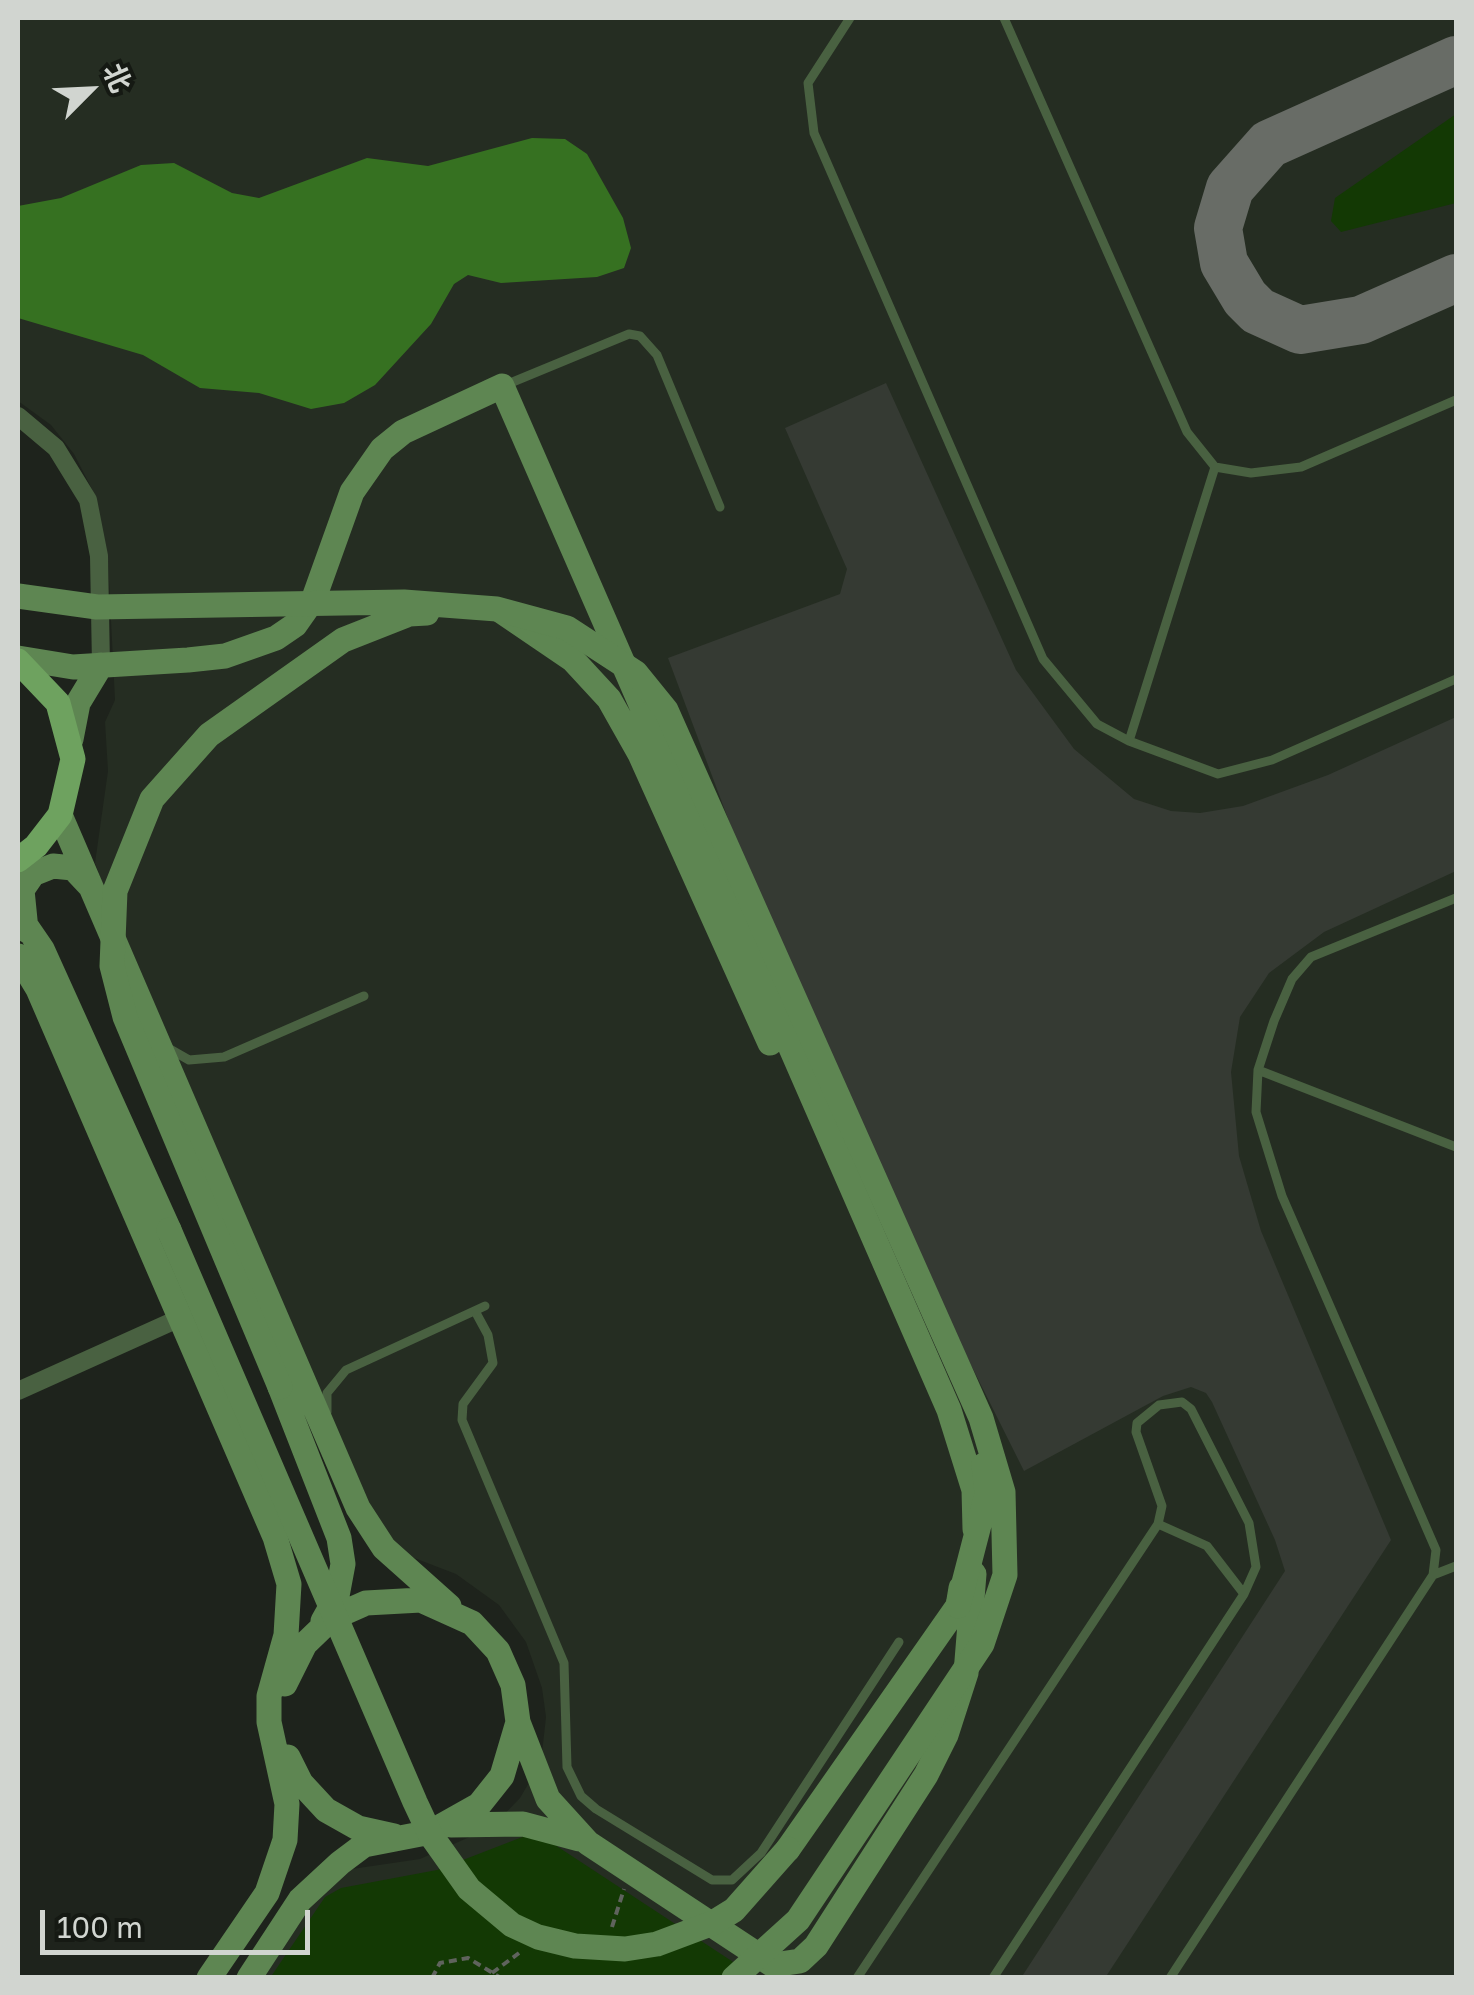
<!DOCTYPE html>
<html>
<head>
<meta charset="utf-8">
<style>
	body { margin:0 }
	#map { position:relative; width:1474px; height:1995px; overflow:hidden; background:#1e231c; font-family:"Golos Text","Noto Sans SC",sans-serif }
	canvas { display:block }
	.frame { position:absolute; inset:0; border:20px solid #d1d5d0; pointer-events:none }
	.north { position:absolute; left:40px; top:40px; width:100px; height:100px; -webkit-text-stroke:8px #151913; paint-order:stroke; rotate:66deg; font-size:28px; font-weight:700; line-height:40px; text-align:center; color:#d1d5d0 }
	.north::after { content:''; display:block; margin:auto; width:35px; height:45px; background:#d1d5d0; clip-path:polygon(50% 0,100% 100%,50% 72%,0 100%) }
	.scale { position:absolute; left:40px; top:1910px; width:270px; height:45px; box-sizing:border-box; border:5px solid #d1d5d0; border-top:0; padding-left:12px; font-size:30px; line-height:35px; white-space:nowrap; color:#d1d5d0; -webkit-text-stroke:8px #151913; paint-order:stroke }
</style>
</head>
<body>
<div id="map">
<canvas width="1474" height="1995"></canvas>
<div class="frame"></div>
<div class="north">北</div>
<div class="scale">100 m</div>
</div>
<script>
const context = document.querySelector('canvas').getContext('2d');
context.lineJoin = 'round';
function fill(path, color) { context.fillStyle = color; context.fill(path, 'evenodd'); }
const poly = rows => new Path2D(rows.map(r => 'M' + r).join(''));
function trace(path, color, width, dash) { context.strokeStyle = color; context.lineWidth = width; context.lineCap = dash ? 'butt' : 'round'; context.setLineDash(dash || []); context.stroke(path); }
fill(poly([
	[18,18,1456,18,1456,1977,253,1977,299,1904,345,1870,420,1859,492,1827,520,1798,541,1762,546,1717,542,1688,526,1642,499,1605,456,1574,409,1556,392,1543,375,1516,121,936,95,863,108,771,105,722,115,700,108,561,95,495,74,454,51,425,18,401]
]), '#252d22');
fill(poly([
	[1456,114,1456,203,1341,232,1331,221,1335,198],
	[525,1836,546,1839,756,1977,270,1978,325,1897,341,1888,437,1870]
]), '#133904');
fill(poly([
	[532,138,565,139,587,154,623,218,631,248,624,268,597,277,501,283,468,275,454,284,431,324,375,385,344,403,311,409,259,393,200,388,143,355,18,318,18,206,61,198,141,165,174,163,232,193,259,198,367,158,428,166]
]), '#367121');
trace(poly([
	[1456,60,1269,144,1230,188,1218,228,1224,263,1245,298,1258,311,1300,330,1361,320,1456,278]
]), '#686c66', 48);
fill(poly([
	[886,383,1016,670,1074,749,1134,799,1171,811,1200,813,1243,806,1328,775,1456,717,1456,871,1324,932,1269,973,1240,1017,1231,1072,1239,1156,1261,1231,1391,1540,1105,1978,1021,1978,1285,1571,1275,1540,1212,1402,1206,1393,1191,1387,1163,1396,1024,1471,938,1299,745,864,668,658,840,594,847,569,785,428]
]), '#353a33');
trace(poly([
	[612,1927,624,1889],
	[492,1973,519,1953],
	[432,1978,440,1963,468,1958,501,1978]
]), '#5f635d', 4, [8, 5]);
trace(poly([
	[850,18,808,83,814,133,1043,659,1097,724,1129,741,1218,774,1272,760,1456,679],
	[1004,18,1187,432,1215,467,1251,473,1301,467,1456,400],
	[503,386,629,334,640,336,657,355,720,507],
	[1129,741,1215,467],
	[168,1048,189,1060,224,1057,364,996],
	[1258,1070,1456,1147],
	[475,1311,488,1335,493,1363,463,1404,462,1420,564,1663,567,1767,581,1796,596,1809,712,1880,732,1880,761,1853,899,1642],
	[327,1412,327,1393,346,1370,485,1306],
	[1158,1524,1207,1546,1244,1594],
	[1433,1575,1456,1566],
	[857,1978,1158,1524,1162,1506,1136,1432,1137,1423,1159,1405,1182,1402,1191,1409,1249,1523,1256,1567,1244,1594,993,1978],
	[1170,1978,1433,1575,1436,1550,1282,1196,1256,1112,1258,1070,1274,1021,1292,979,1311,957,1456,898]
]), '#496141', 9);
trace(poly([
	[18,416,56,448,88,500,99,556,101,665],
	[18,1391,180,1318]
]), '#496141', 18);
trace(poly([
	[501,611,573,660,609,699,640,754,770,1043],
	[18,658,73,667,188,660,225,656,276,638,295,625,314,598,352,492,382,449,403,432,502,386,949,1410,974,1490,975,1529],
	[71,739,78,703,101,665],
	[60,815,358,1508,384,1548,449,1606],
	[18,914,42,949,169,1230],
	[26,930,22,890,33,874,53,866,73,868,89,885],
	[18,956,38,989,275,1537,289,1584,286,1635,269,1696,269,1722,287,1804,285,1840,267,1893,209,1978],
	[280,1387,339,1538,343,1564,337,1596,323,1621],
	[518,1722,548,1799,588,1843,773,1965,800,1961,816,1946,926,1775,946,1735,966,1673,974,1574],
	[288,1757,301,1783,326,1810,358,1828,394,1836],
	[451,1825,523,1824,579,1839],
	[788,1849,958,1606,961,1588],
	[249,1978,300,1900,340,1863,364,1845,431,1832,479,1805,502,1776,518,1722,513,1685,498,1651,472,1623,421,1600,366,1603,332,1618,305,1644,285,1684]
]), '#5e8652', 25);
trace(poly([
	[18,661,58,703,73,759,60,815,36,846,18,860]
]), '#6ea25f', 25);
trace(poly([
	[18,596,97,607,404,602,497,609,567,628,636,673,666,710,981,1418,1003,1492,1005,1575,982,1644,798,1920,734,1978],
	[169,1230,415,1802,430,1834,469,1889,512,1925,538,1937,575,1946,625,1949,657,1944,713,1923,734,1910,788,1849],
	[280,1387,125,1017,112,966,115,891,152,799,209,735,343,640,409,614,427,613],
	[958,1606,987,1494,984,1465]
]), '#5e8652', 25);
</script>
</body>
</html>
